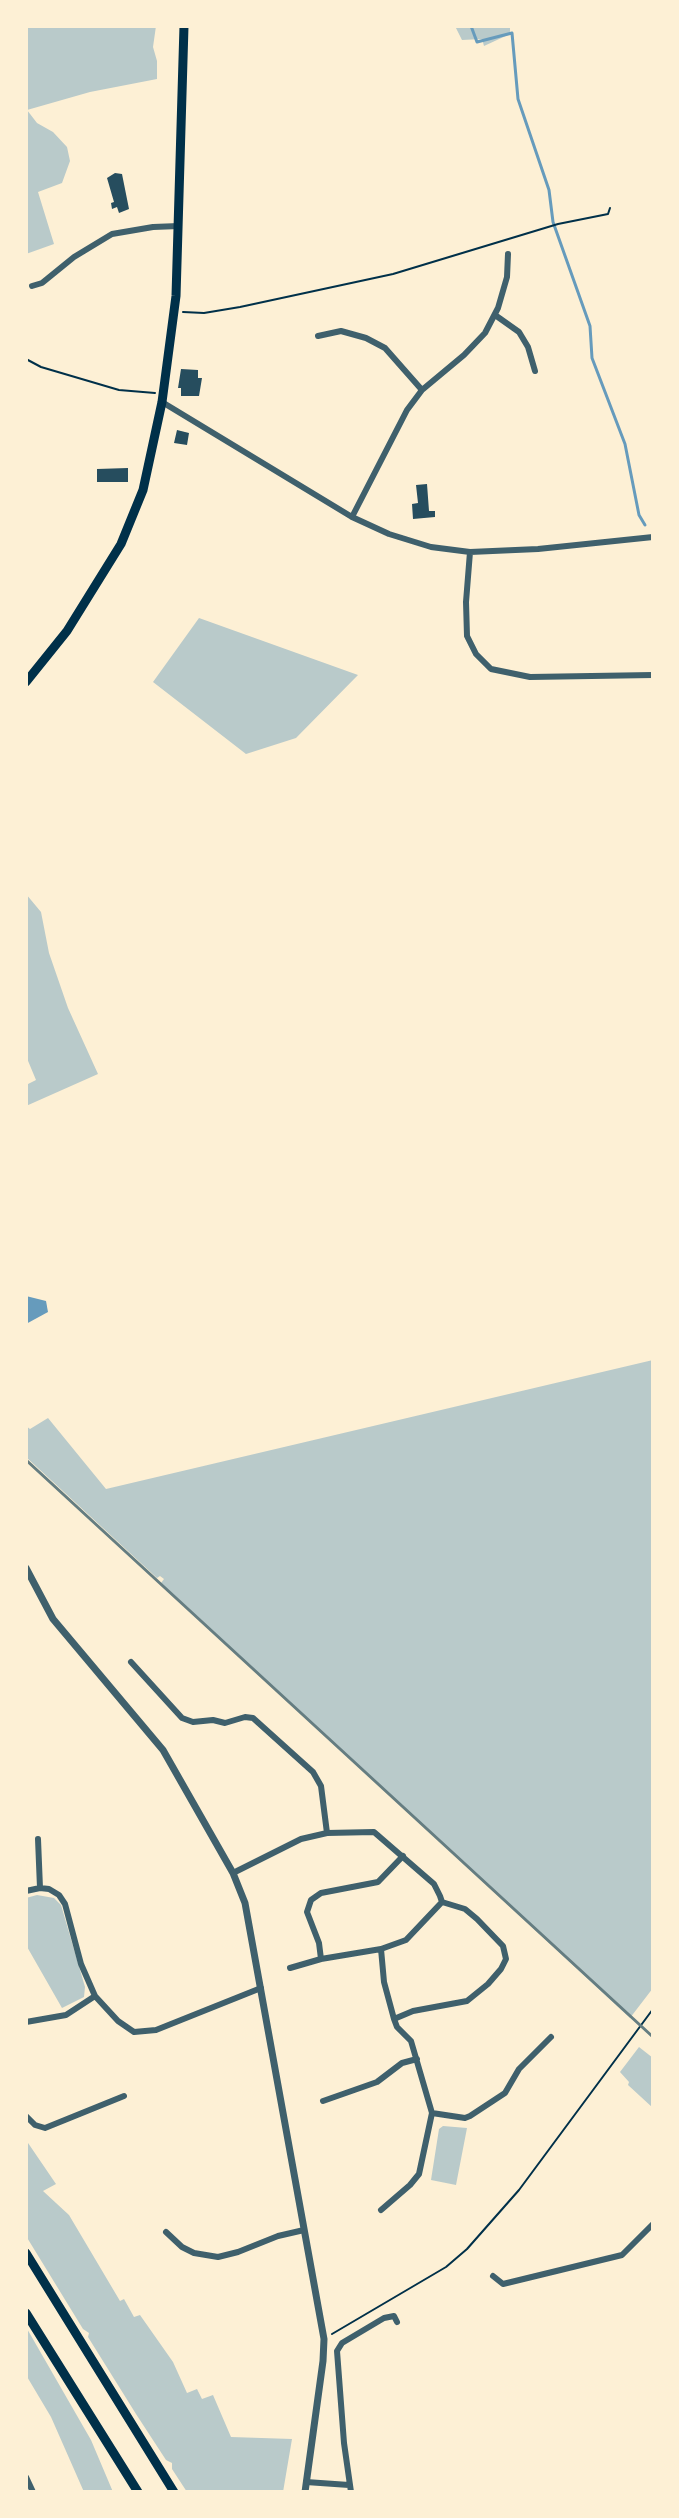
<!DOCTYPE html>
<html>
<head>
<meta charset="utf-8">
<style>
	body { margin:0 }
	#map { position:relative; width:679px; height:2518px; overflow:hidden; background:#fdf0d5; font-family:"Noto Serif",serif }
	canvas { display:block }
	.frame { position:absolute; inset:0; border:28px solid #fdf0d5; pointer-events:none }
</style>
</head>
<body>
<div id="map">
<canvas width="679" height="2518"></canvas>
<div class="frame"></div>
</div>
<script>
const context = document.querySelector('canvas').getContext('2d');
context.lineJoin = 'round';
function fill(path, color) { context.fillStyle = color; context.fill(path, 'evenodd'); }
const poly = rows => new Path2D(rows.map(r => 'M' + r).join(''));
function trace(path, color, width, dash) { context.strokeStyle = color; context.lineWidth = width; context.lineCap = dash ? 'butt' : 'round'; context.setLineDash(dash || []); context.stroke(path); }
fill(poly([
	[26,26,156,26,153,47,157,61,157,79,90,92,27,110,37,123,53,132,67,147,70,161,62,183,38,192,54,244,26,254],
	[455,26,510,26,510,34,484,46,482,39,462,40],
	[199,618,358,675,296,738,246,754,153,682],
	[26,894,41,912,49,953,68,1008,98,1074,26,1106,26,1085,36,1080,26,1056],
	[653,1360,653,1988,630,2018,161,1583,164,1579,160,1576,157,1578,26,1457,26,1426,30,1429,48,1418,106,1489],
	[37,1895,54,1898,61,1905,85,1987,84,1997,62,2008,26,1945,26,1898],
	[639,2047,653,2058,653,2108,628,2085,629,2082,620,2072],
	[443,2126,467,2128,456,2185,431,2180,439,2129],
	[26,2140,56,2184,43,2191,69,2215,120,2301,124,2299,134,2317,140,2315,173,2362,187,2393,197,2389,202,2399,213,2395,231,2437,292,2439,283,2492,187,2492,172,2469,172,2463,166,2460,136,2414,88,2337,89,2333,83,2329,26,2236],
	[26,2327,91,2440,113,2492,84,2492,51,2417,26,2375]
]), '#b9caca');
fill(poly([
	[26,1296,46,1301,48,1312,26,1324]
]), '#669bbc');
trace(poly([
	[471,26,477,42,512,33,518,99,549,190,553,222,590,326,592,358,625,444,639,515,645,525]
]), '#669bbc', 3);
fill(poly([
	[115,173,122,174,129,209,119,213,117,207,112,209,111,203,114,202,107,178],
	[181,369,198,370,198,378,202,378,199,396,181,396,181,388,178,388],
	[177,430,189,433,187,445,174,443],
	[128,468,128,482,97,482,97,469],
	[427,484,429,511,435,511,435,517,413,519,412,504,418,503,416,485]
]), '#264d5e');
trace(poly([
	[183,312,204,313,240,307,393,274,558,224,608,214,610,208],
	[26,359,41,367,119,390,155,393],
	[332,2334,446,2267,467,2249,519,2190,653,2009]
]), '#003049', 2);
trace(poly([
	[32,286,42,283,74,257,112,234,153,227,179,226],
	[495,315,519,332,528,347,535,371],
	[318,336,341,331,366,338,385,348,422,390],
	[162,402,352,517,389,534,431,547,470,552,538,549,653,537],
	[352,517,407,410,422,390,464,355,485,333,498,308,507,277,508,254],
	[470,552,466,602,467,636,476,654,491,669,530,677,653,675],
	[131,1662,182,1718,193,1722,213,1720,225,1723,245,1717,253,1718,313,1772,321,1786,327,1833],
	[38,1839,40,1888],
	[233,1873,301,1839,327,1833,374,1832,434,1884,440,1896,442,1902,406,1940,381,1949,321,1959,290,1968],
	[26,1891,40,1888,49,1889,59,1895,65,1904,81,1964,95,1996,118,2021,134,2032,156,2030,261,1988],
	[321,1959,319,1943,307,1912,311,1900,321,1893,378,1882,403,1856],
	[394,2019,413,2011,467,2001,488,1984,501,1969,506,1959,503,1946,477,1919,465,1909,442,1902],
	[26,2022,66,2015,95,1996],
	[323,2101,377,2082,402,2063,417,2059],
	[432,2113,465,2118,470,2116,505,2093,519,2069,551,2037],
	[26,2116,35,2125,45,2128,124,2096],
	[381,2210,410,2185,419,2174,432,2113,411,2041,397,2027,394,2019,384,1982,381,1949],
	[166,2232,182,2247,194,2253,218,2257,238,2252,278,2236,304,2230],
	[493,2276,503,2284,622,2255,653,2224],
	[26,2477,33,2492],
	[306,2482,349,2485],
	[351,2492,344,2443,337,2351,342,2343,384,2318,394,2316,397,2322]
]), '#3f606c', 6);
trace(poly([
	[26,1568,53,1619,163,1750,233,1873,245,1903,324,2339,323,2361,305,2492]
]), '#3f606c', 7);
trace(poly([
	[26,682,67,631,121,544,143,490,162,402,176,296,184,26]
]), '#003049', 9);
trace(poly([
	[26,2253,174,2492],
	[26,2313,138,2492]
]), '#003049', 9);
trace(poly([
	[26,1460,653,2037]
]), '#657d81', 3);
</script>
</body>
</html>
